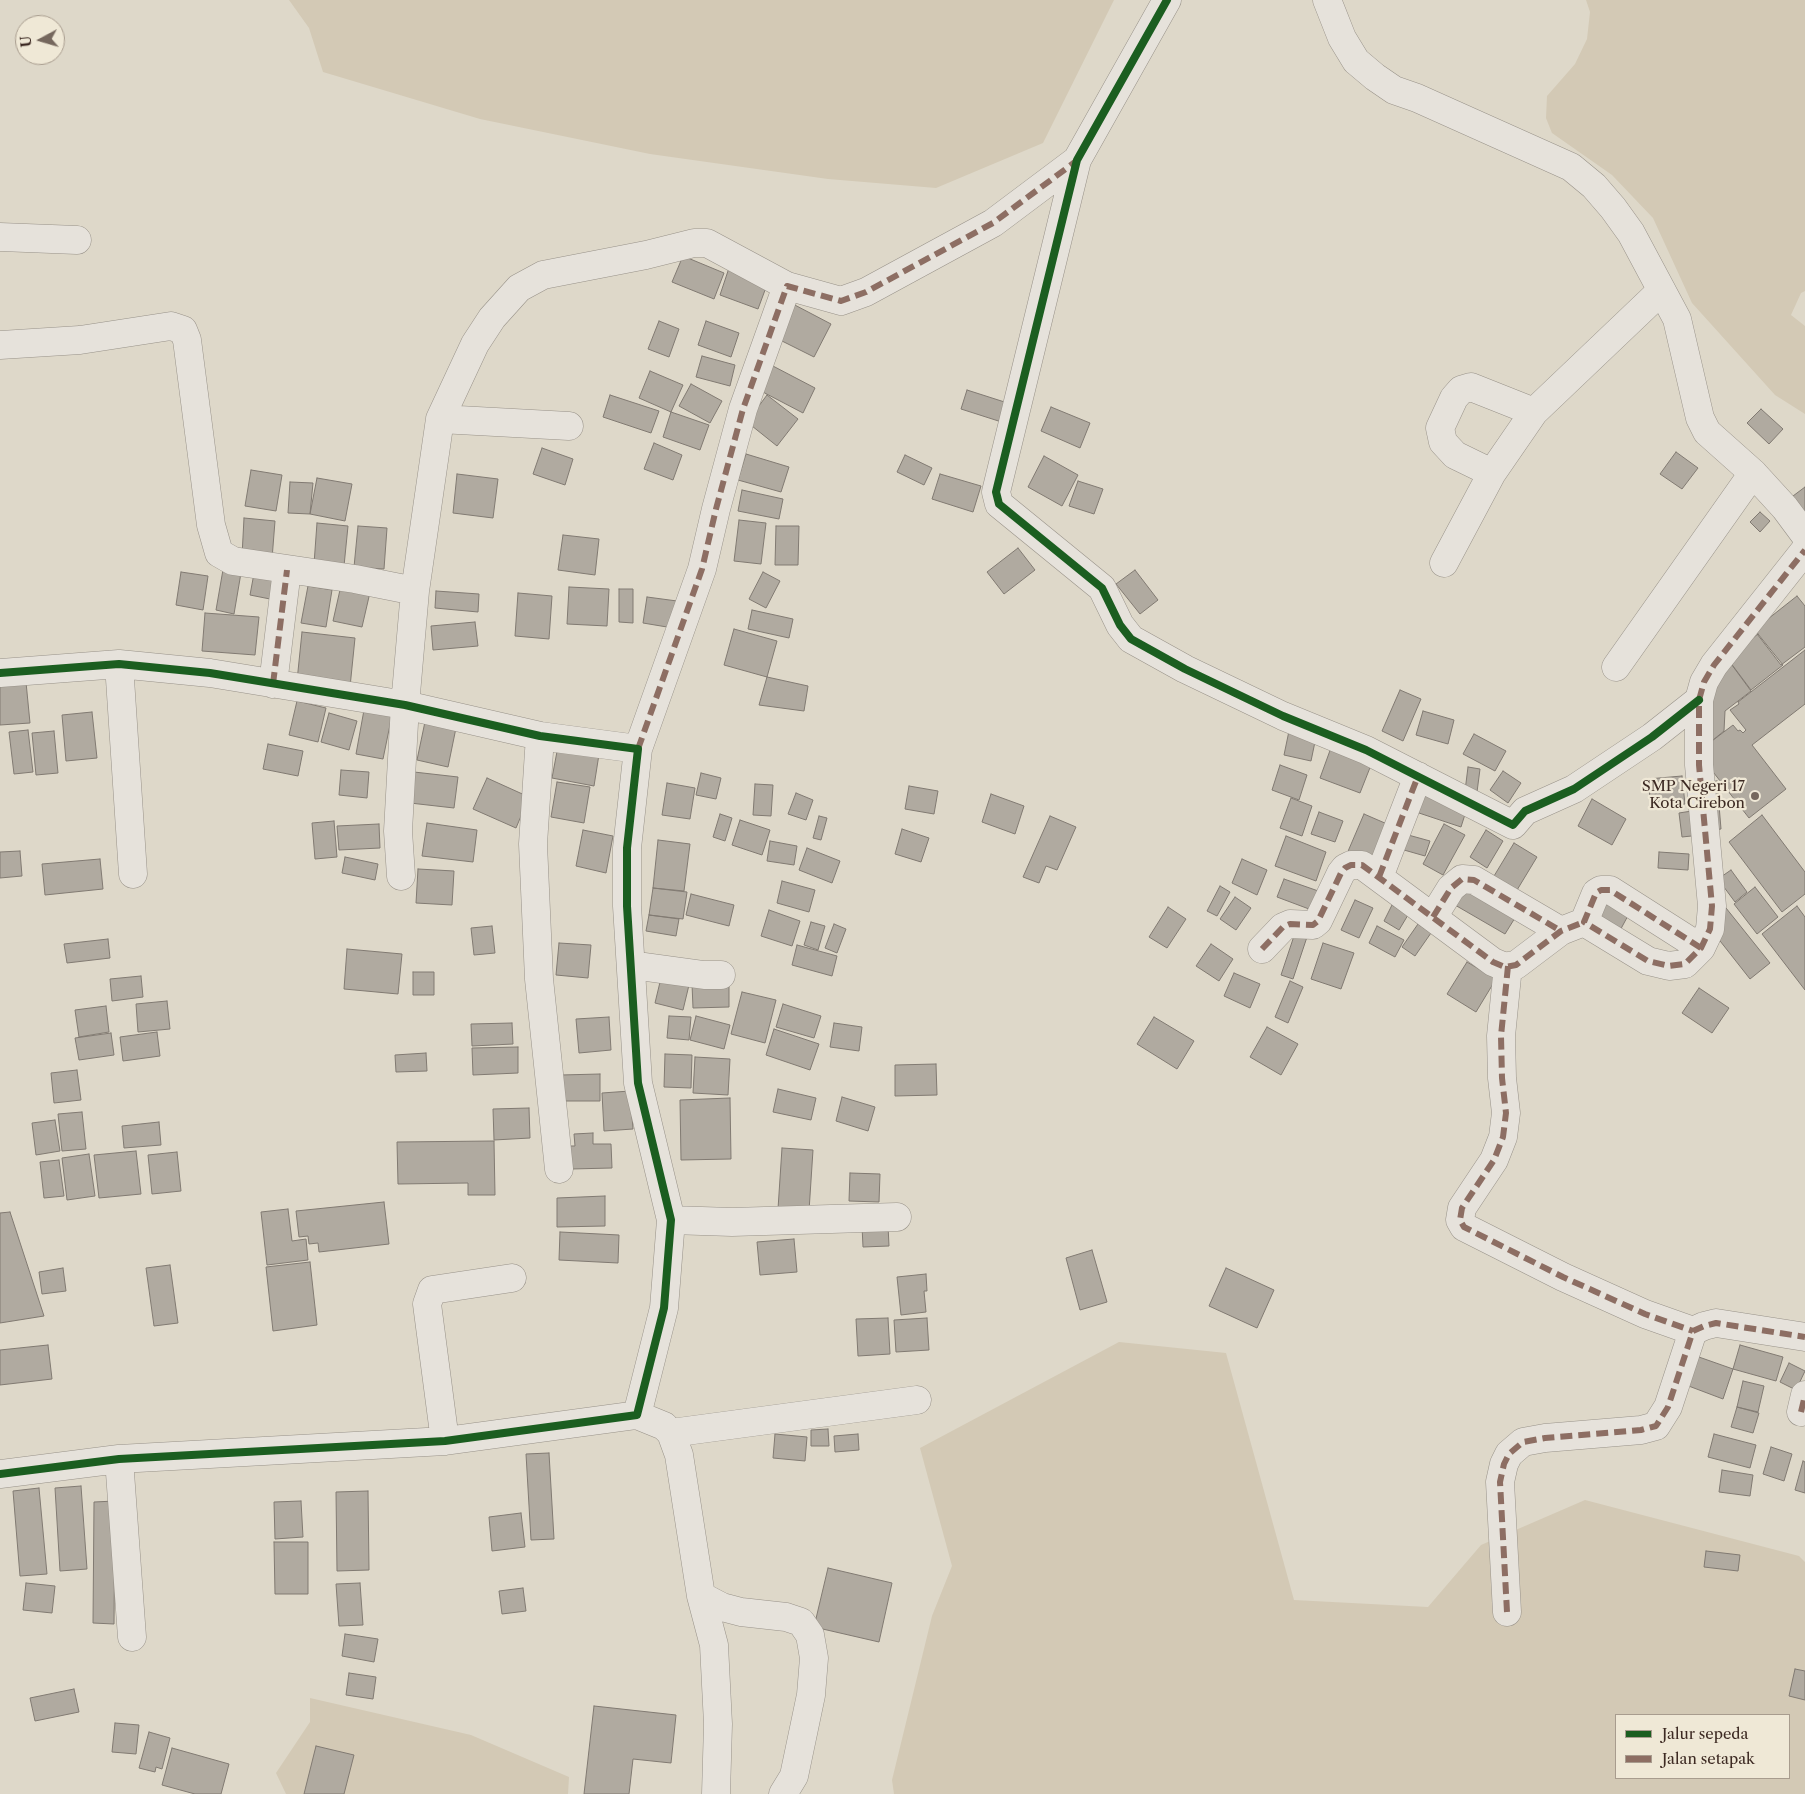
<!DOCTYPE html>
<html>
<head>
<meta charset="utf-8">
<style>
	body { margin:0 }
	#map { position:relative; width:1805px; height:1794px; overflow:hidden; background:#ded8c9; font-family:"Libre Caslon Text",serif }
	canvas { display:block }
	.legend { position:absolute; left:1615px; top:1714px; width:175px; height:65px; box-sizing:border-box; background:#efe8d6; border:1px solid #a89c8e; margin:0; padding:6px 9px; list-style:none; font-size:15px; color:#3d2a23 }
	.legend li { display:flex; align-items:center; gap:10px; height:25px }
	.legend b { width:25px; border:1px solid #a89c8e }
	.north { position:absolute; left:15px; top:15px; width:50px; height:50px; box-sizing:border-box; background:#efe8d6; border:1px solid #a89c8e; border-radius:50%; rotate:264deg; font-size:14px; font-weight:700; line-height:20px; text-align:center; color:#3d2a23 }
	.north::after { content:''; display:block; margin:auto; width:18px; height:22px; background:#75675d; clip-path:polygon(50% 0,100% 100%,50% 72%,0 100%) }
</style>
</head>
<body>
<div id="map">
<canvas width="1805" height="1794"></canvas>
<ul class="legend">
<li><b style="height:6px;background:#1b5e20"></b>Jalur sepeda</li>
<li><b style="height:6px;background:#8d6e63"></b>Jalan setapak</li>
</ul>
<div class="north">U</div>
</div>
<script>
const context = document.querySelector('canvas').getContext('2d');
context.lineJoin = 'round';
function fill(path, color) { context.fillStyle = color; context.fill(path, 'evenodd'); }
const poly = rows => new Path2D(rows.map(r => 'M' + r).join(''));
function trace(path, color, width, dash) { context.strokeStyle = color; context.lineWidth = width; context.lineCap = dash ? 'butt' : 'round'; context.setLineDash(dash || []); context.stroke(path); }
function label(font, color, halo, rows, align = 'center') {
  context.font = font + ' "Libre Caslon Text",serif'; context.lineWidth = 4.5; context.setLineDash([]); context.textBaseline = 'middle'; context.strokeStyle = halo; context.fillStyle = color; for (const [text, x, y, turn = 0] of rows) {
    context.save(); context.translate(x, y); context.rotate((+turn || 0) * Math.PI / 180); context.textAlign = isNaN(turn) ? turn : align; if (halo) context.strokeText(text, 0, 0); context.fillText(text, 0, 0); context.restore();
  }
}
fill(poly([
	[289,0,1114,0,1043,143,936,188,828,179,650,154,480,119,323,72,309,28],
	[1586,0,1805,0,1805,291,1801,293,1791,315,1805,326,1805,414,1775,395,1692,303,1653,218,1612,175,1552,133,1546,118,1547,96,1575,64,1587,39,1590,12],
	[1119,1342,1226,1353,1294,1600,1428,1607,1481,1545,1585,1500,1799,1556,1805,1562,1805,1794,894,1794,892,1780,932,1616,952,1566,920,1448],
	[1616,1715,1789,1715,1789,1778,1616,1778],
	[310,1698,471,1735,569,1777,568,1794,286,1794,276,1773,310,1722]
]), '#d3c9b5');
const building = poly([
	[683,256,724,273,714,299,672,282,683,256],
	[729,268,768,282,758,309,720,295,729,268],
	[791,303,831,324,814,357,774,337,791,303],
	[659,321,679,329,669,357,648,349,659,321],
	[706,321,739,333,731,357,698,345,706,321],
	[702,356,735,365,730,386,696,377,702,356],
	[771,365,815,388,803,413,759,390,771,365],
	[650,371,683,385,671,412,639,398,650,371],
	[691,384,722,401,710,423,679,406,691,384],
	[967,390,1017,406,1011,425,961,409,967,390],
	[610,395,659,411,651,433,603,417,610,395],
	[767,395,798,419,777,446,747,422,767,395],
	[1051,407,1090,423,1080,448,1041,431,1051,407],
	[1761,409,1783,429,1769,444,1747,423,1761,409],
	[671,412,709,425,700,450,663,437,671,412],
	[654,443,682,455,673,480,644,469,654,443],
	[542,448,573,459,565,485,533,474,542,448],
	[1676,452,1698,468,1682,489,1660,474,1676,452],
	[746,454,789,467,781,492,738,480,746,454],
	[905,455,932,468,924,485,897,472,905,455],
	[1044,456,1078,475,1062,506,1028,487,1044,456],
	[251,470,282,475,276,511,245,506,251,470],
	[457,474,498,479,493,518,453,513,457,474],
	[940,474,981,486,973,512,932,499,940,474],
	[317,478,352,484,345,521,310,514,317,478],
	[1078,481,1103,489,1094,514,1069,506,1078,481],
	[290,482,313,483,310,514,288,513,290,482],
	[1805,487,1805,514,1793,496,1805,487],
	[742,490,783,499,779,519,738,511,742,490],
	[1760,512,1770,521,1760,532,1750,522,1760,512],
	[244,518,275,521,272,559,242,556,244,518],
	[739,520,766,523,761,564,734,561,739,520],
	[317,523,348,526,344,566,314,564,317,523],
	[358,526,387,528,384,569,354,567,358,526],
	[776,526,799,526,798,565,775,565,776,526],
	[563,535,599,539,595,575,558,570,563,535],
	[1018,548,1035,570,1004,594,987,572,1018,548],
	[224,564,242,567,234,614,216,610,224,564],
	[255,568,280,572,275,600,250,595,255,568],
	[1135,570,1158,600,1140,614,1116,584,1135,570],
	[181,572,208,576,203,610,176,605,181,572],
	[763,572,780,581,766,608,749,599,763,572],
	[342,581,371,588,362,627,333,621,342,581],
	[308,586,332,590,326,627,301,623,308,586],
	[569,587,609,589,607,626,567,624,569,587],
	[619,589,633,589,633,623,619,622,619,589],
	[436,591,479,594,478,612,435,608,436,591],
	[518,593,552,596,549,639,515,636,518,593],
	[1797,596,1805,606,1805,647,1781,665,1754,630,1797,596],
	[647,597,677,601,673,628,643,623,647,597],
	[752,610,793,619,789,638,748,629,752,610],
	[205,613,259,617,255,655,202,651,205,613],
	[475,622,478,646,433,650,431,626,475,622],
	[734,629,777,641,767,677,724,665,734,629],
	[302,632,355,638,350,687,297,681,302,632],
	[1758,634,1783,665,1751,690,1727,658,1758,634],
	[1805,650,1805,704,1752,745,1786,789,1749,818,1703,759,1708,744,1733,725,1738,731,1740,730,1743,733,1746,730,1730,710,1739,704,1738,702,1805,650],
	[1729,661,1751,691,1725,711,1724,731,1708,744,1714,677,1729,661],
	[767,677,808,686,804,711,759,705,767,677],
	[26,682,30,723,0,725,0,684,26,682],
	[1400,690,1421,699,1403,741,1382,731,1400,690],
	[297,701,326,708,318,742,289,735,297,701],
	[364,710,392,715,383,759,356,754,364,710],
	[1423,711,1454,720,1448,744,1416,735,1423,711],
	[92,712,97,758,66,761,62,715,92,712],
	[329,713,357,721,349,750,321,742,329,713],
	[426,717,457,723,448,767,417,760,426,717],
	[28,730,33,772,14,774,9,732,28,730],
	[54,731,58,773,36,775,32,733,54,731],
	[1289,731,1316,737,1311,761,1284,755,1289,731],
	[1474,734,1506,751,1495,771,1463,754,1474,734],
	[559,741,600,748,594,786,552,778,559,741],
	[268,744,303,751,298,776,263,769,268,744],
	[1332,745,1373,760,1360,793,1320,778,1332,745],
	[1280,765,1307,775,1299,800,1272,790,1280,765],
	[1468,767,1480,769,1477,792,1465,791,1468,767],
	[341,770,369,772,367,798,339,795,341,770],
	[1503,771,1521,783,1508,803,1490,790,1503,771],
	[414,772,458,777,454,808,410,803,414,772],
	[701,773,721,778,716,799,696,795,701,773],
	[1682,776,1685,804,1651,808,1648,779,1682,776],
	[487,778,529,797,516,828,473,809,487,778],
	[1717,781,1721,829,1708,831,1704,782,1717,781],
	[557,782,590,787,584,823,551,817,557,782],
	[667,783,695,788,690,819,662,815,667,783],
	[755,784,773,785,771,816,753,815,755,784],
	[909,786,938,791,934,814,905,809,909,786],
	[796,793,813,800,806,820,788,814,796,793],
	[1422,793,1467,808,1461,827,1416,812,1422,793],
	[991,794,1024,806,1015,834,982,822,991,794],
	[1291,798,1312,806,1302,836,1280,828,1291,798],
	[1592,799,1626,819,1612,845,1578,826,1592,799],
	[1698,810,1701,835,1682,837,1679,813,1698,810],
	[1319,812,1343,821,1335,842,1311,834,1319,812],
	[720,814,732,818,725,841,713,837,720,814],
	[1364,814,1394,827,1376,869,1346,856,1364,814],
	[1762,815,1805,872,1805,894,1782,912,1729,842,1762,815],
	[819,816,827,818,821,840,813,838,819,816],
	[1050,816,1076,827,1057,870,1046,866,1039,883,1023,877,1050,816],
	[740,820,770,830,762,855,732,845,740,820],
	[334,821,337,857,315,859,312,823,334,821],
	[427,823,477,830,473,862,422,856,427,823],
	[379,824,380,848,339,850,337,826,379,824],
	[1444,824,1465,835,1443,875,1423,864,1444,824],
	[902,829,929,838,921,862,895,854,902,829],
	[583,830,613,836,606,873,576,866,583,830],
	[1486,830,1503,841,1487,868,1470,857,1486,830],
	[1401,833,1430,841,1425,856,1397,848,1401,833],
	[1286,836,1326,852,1316,881,1275,866,1286,836],
	[658,840,690,844,684,891,653,888,658,840],
	[770,841,797,846,794,865,767,861,770,841],
	[1514,843,1537,857,1514,895,1491,881,1514,843],
	[807,848,840,861,832,883,799,870,807,848],
	[20,851,22,876,0,878,0,852,20,851],
	[1659,852,1689,854,1688,870,1658,868,1659,852],
	[345,857,378,864,375,880,342,873,345,857],
	[100,859,103,889,45,895,42,864,100,859],
	[1242,859,1267,870,1257,895,1232,883,1242,859],
	[418,869,454,871,452,905,416,903,418,869],
	[1731,870,1747,892,1735,902,1718,879,1731,870],
	[1284,879,1324,893,1317,912,1277,897,1284,879],
	[782,881,815,890,809,912,777,903,782,881],
	[1467,883,1518,913,1505,934,1455,905,1467,883],
	[1220,886,1230,892,1217,916,1207,911,1220,886],
	[1755,887,1778,917,1757,934,1734,904,1755,887],
	[653,888,687,892,683,919,649,915,653,888],
	[691,894,734,905,729,926,686,915,691,894],
	[1235,897,1251,908,1236,930,1220,919,1235,897],
	[1602,898,1630,912,1617,936,1589,921,1602,898],
	[1355,900,1373,908,1359,938,1341,930,1355,900],
	[1722,903,1770,963,1750,979,1713,932,1722,903],
	[1392,905,1408,915,1399,930,1384,921,1392,905],
	[1797,906,1805,917,1805,990,1762,934,1797,906],
	[1168,907,1186,919,1167,948,1149,937,1168,907],
	[769,910,800,921,792,946,761,936,769,910],
	[649,915,679,919,676,936,646,931,649,915],
	[811,922,825,926,818,950,804,945,811,922],
	[834,924,846,929,837,953,825,948,834,924],
	[1418,924,1431,933,1415,956,1402,947,1418,924],
	[492,926,495,953,474,955,471,928,492,926],
	[1377,926,1404,940,1395,957,1369,943,1377,926],
	[1295,933,1307,937,1293,979,1281,975,1295,933],
	[108,939,110,958,67,963,64,944,108,939],
	[559,943,591,945,588,978,556,975,559,943],
	[1323,943,1354,953,1341,989,1311,979,1323,943],
	[1211,944,1233,959,1219,981,1196,966,1211,944],
	[797,945,837,956,832,976,792,965,797,945],
	[347,949,402,954,398,994,344,989,347,949],
	[1467,962,1496,979,1476,1012,1447,994,1467,962],
	[413,972,434,972,434,995,413,995,413,972],
	[1234,973,1260,984,1250,1008,1224,996,1234,973],
	[141,976,143,997,112,1001,110,979,141,976],
	[661,978,689,985,683,1010,655,1003,661,978],
	[1290,981,1303,987,1288,1023,1275,1017,1290,981],
	[729,983,729,1007,693,1008,692,984,729,983],
	[1699,988,1729,1008,1712,1033,1682,1013,1699,988],
	[742,992,776,1000,765,1043,731,1034,742,992],
	[167,1001,170,1029,138,1032,136,1004,167,1001],
	[783,1004,821,1016,814,1038,776,1027,783,1004],
	[106,1006,109,1032,79,1037,75,1010,106,1006],
	[669,1016,691,1017,689,1040,667,1038,669,1016],
	[696,1016,730,1025,724,1049,690,1040,696,1016],
	[609,1017,611,1050,579,1053,576,1019,609,1017],
	[1154,1017,1194,1041,1177,1069,1137,1044,1154,1017],
	[512,1023,513,1044,472,1046,471,1024,512,1023],
	[834,1023,862,1027,859,1051,830,1047,834,1023],
	[1267,1027,1298,1044,1281,1075,1250,1057,1267,1027],
	[774,1029,819,1044,810,1070,766,1055,774,1029],
	[157,1032,160,1056,123,1061,120,1037,157,1032],
	[111,1033,114,1055,79,1060,75,1038,111,1033],
	[518,1047,518,1073,473,1075,472,1048,518,1047],
	[426,1053,427,1071,396,1072,395,1055,426,1053],
	[665,1054,692,1055,691,1088,664,1087,665,1054],
	[695,1057,730,1059,728,1095,693,1093,695,1057],
	[936,1064,937,1095,895,1096,895,1065,936,1064],
	[77,1070,81,1100,54,1103,51,1073,77,1070],
	[600,1074,600,1101,561,1101,561,1075,600,1074],
	[778,1089,816,1098,811,1120,773,1112,778,1089],
	[630,1091,633,1129,604,1131,602,1093,630,1091],
	[842,1097,875,1107,868,1131,836,1121,842,1097],
	[730,1098,731,1159,681,1160,680,1100,730,1098],
	[529,1108,530,1138,494,1140,493,1109,529,1108],
	[82,1112,86,1149,62,1151,58,1114,82,1112],
	[55,1120,60,1151,36,1155,32,1123,55,1120],
	[159,1122,161,1145,124,1148,122,1126,159,1122],
	[593,1133,593,1144,611,1144,612,1168,571,1169,570,1146,575,1146,574,1134,593,1133],
	[494,1141,495,1195,468,1195,468,1183,398,1184,397,1142,494,1141],
	[782,1148,813,1150,809,1211,778,1209,782,1148],
	[136,1151,141,1194,99,1198,94,1155,136,1151],
	[177,1152,181,1191,152,1194,148,1155,177,1152],
	[89,1154,95,1196,67,1200,62,1158,89,1154],
	[59,1160,64,1196,44,1198,40,1162,59,1160],
	[850,1173,880,1174,879,1202,849,1201,850,1173],
	[605,1196,605,1226,557,1227,557,1198,605,1196],
	[384,1202,389,1244,319,1252,318,1243,309,1244,308,1236,299,1237,296,1211,384,1202],
	[288,1209,292,1241,306,1239,308,1260,267,1265,261,1212,288,1209],
	[10,1212,44,1316,0,1323,0,1213,10,1212],
	[888,1225,889,1246,863,1247,862,1226,888,1225],
	[560,1232,619,1235,618,1263,559,1260,560,1232],
	[794,1239,797,1272,760,1275,757,1242,794,1239],
	[1092,1250,1107,1302,1080,1310,1066,1258,1092,1250],
	[310,1262,317,1325,273,1331,266,1267,310,1262],
	[170,1265,178,1323,154,1326,146,1268,170,1265],
	[63,1268,66,1291,42,1294,39,1272,63,1268],
	[1226,1268,1274,1290,1257,1328,1209,1306,1226,1268],
	[926,1274,927,1291,924,1291,926,1312,901,1315,897,1277,926,1274],
	[888,1318,890,1354,858,1356,856,1319,888,1318],
	[927,1318,929,1350,896,1352,894,1320,927,1318],
	[48,1345,52,1379,0,1385,0,1350,48,1345],
	[1740,1345,1783,1357,1776,1381,1733,1369,1740,1345],
	[1696,1356,1733,1369,1723,1399,1686,1385,1696,1356],
	[1789,1363,1805,1371,1796,1390,1780,1382,1789,1363],
	[1743,1381,1764,1386,1758,1412,1737,1407,1743,1381],
	[1737,1407,1759,1413,1753,1433,1731,1427,1737,1407],
	[828,1429,829,1446,811,1446,811,1430,828,1429],
	[775,1434,807,1437,805,1461,773,1458,775,1434],
	[858,1434,859,1450,835,1452,834,1436,858,1434],
	[1714,1434,1756,1445,1750,1468,1708,1457,1714,1434],
	[1771,1447,1792,1454,1784,1481,1763,1474,1771,1447],
	[549,1453,554,1539,531,1540,526,1454,549,1453],
	[1803,1461,1805,1462,1805,1493,1795,1490,1803,1461],
	[1722,1470,1753,1475,1750,1496,1719,1492,1722,1470],
	[81,1486,87,1569,60,1571,55,1488,81,1486],
	[39,1488,47,1574,20,1576,13,1491,39,1488],
	[368,1491,369,1570,337,1571,336,1492,368,1491],
	[115,1501,114,1624,93,1623,94,1502,115,1501],
	[301,1501,303,1537,275,1539,274,1502,301,1501],
	[521,1513,525,1547,492,1551,489,1517,521,1513],
	[274,1542,308,1542,308,1594,275,1594,274,1542],
	[1706,1551,1740,1555,1738,1571,1704,1567,1706,1551],
	[828,1568,892,1583,879,1642,814,1627,828,1568],
	[26,1583,55,1586,52,1613,23,1610,26,1583],
	[360,1583,363,1625,339,1626,336,1584,360,1583],
	[523,1588,526,1611,502,1614,499,1591,523,1588],
	[345,1634,378,1639,374,1662,342,1656,345,1634],
	[1795,1669,1805,1671,1805,1700,1789,1696,1795,1669],
	[349,1673,376,1677,373,1699,346,1695,349,1673],
	[74,1689,79,1712,35,1721,30,1698,74,1689],
	[594,1706,676,1715,671,1763,633,1759,629,1794,584,1794,594,1706],
	[115,1723,139,1725,136,1754,112,1752,115,1723],
	[149,1732,170,1738,162,1769,156,1767,155,1772,139,1768,149,1732],
	[316,1746,354,1755,344,1794,304,1794,316,1746],
	[172,1748,229,1764,221,1794,195,1794,162,1785,172,1748]
]);
fill(building, '#b0aaa0');
trace(building, '#817a72', 1);
const minor = poly([
	[1167,0,1077,160,996,492,999,504,1102,588,1120,625,1131,639,1185,669,1283,716,1366,750,1513,825,1525,811,1574,789,1652,737,1699,700],
	[1327,0,1342,38,1356,61,1375,77,1394,90,1417,98,1571,167,1594,186,1613,208,1631,233,1677,319,1700,418,1707,432,1753,473,1785,508,1805,535],
	[0,237,77,240],
	[0,345,80,340,171,326,183,330,187,340,211,525,219,553,233,561,355,579,415,591,440,419,569,426],
	[440,419,475,344,492,318,519,288,543,275,646,255,694,243,707,243,787,286],
	[1492,473,1455,455,1443,442,1440,428,1454,398,1461,390,1471,387,1534,412],
	[1444,563,1492,473,1534,412,1661,291],
	[119,664,133,874],
	[1616,667,1753,473],
	[0,673,119,664,210,673,405,705,540,736,638,749,627,848,627,906,638,1083,671,1220,664,1308,637,1415,445,1441,119,1459,0,1474],
	[273,684,287,570],
	[540,736,533,844,539,979,559,1169],
	[638,749,702,569,716,509,743,409,787,286,841,301,866,292,993,223,1077,160],
	[401,876,398,831,405,705,415,591],
	[1379,877,1418,776],
	[1433,917,1451,888,1462,879,1474,880,1561,931],
	[1701,948,1610,890,1601,890,1596,893,1584,922,1648,961,1669,966,1685,964,1701,948,1710,929,1712,906,1699,765,1699,700,1704,682,1714,665,1805,550],
	[1262,949,1283,927,1290,924,1313,925,1318,921,1341,873,1345,868,1351,865,1362,865,1493,962,1505,967,1516,965,1561,931,1584,922],
	[631,965,704,975,721,975],
	[1508,966,1501,1036,1502,1078,1506,1113,1503,1137,1494,1160,1462,1208,1460,1220,1464,1227,1563,1277,1645,1314,1693,1331],
	[671,1220,732,1222,897,1217],
	[1801,1412,1805,1395],
	[637,1415,664,1426,671,1433,679,1455,701,1596,714,1645,718,1724,716,1794],
	[671,1433,917,1400],
	[445,1441,427,1304,432,1290,512,1278],
	[119,1459,132,1637],
	[701,1596,722,1607,741,1612,786,1617,801,1622,810,1635,814,1658,811,1695,794,1776,783,1794],
	[1507,1612,1500,1482,1504,1464,1509,1454,1523,1442,1545,1438,1641,1430,1656,1426,1668,1407,1693,1331,1704,1326,1716,1323,1805,1337]
]);
trace(minor, '#989289', 29);
trace(minor, '#e6e2db', 28);
trace(poly([
	[273,684,287,570],
	[638,749,702,569,716,509,743,409,787,286,841,301,866,292,993,223,1075,162],
	[1379,877,1418,776],
	[1433,917,1451,888,1462,879,1474,880,1561,931],
	[1701,948,1610,890,1601,890,1596,893,1584,922,1648,961,1669,966,1685,964,1701,948,1710,929,1712,906,1699,765,1699,700,1704,682,1714,665,1805,550],
	[1262,949,1283,927,1290,924,1313,925,1318,921,1341,873,1345,868,1351,865,1362,865,1493,962,1505,967,1516,965,1561,931,1584,922],
	[1508,966,1501,1036,1502,1078,1506,1113,1503,1137,1494,1160,1462,1208,1460,1220,1464,1227,1563,1277,1645,1314,1693,1331],
	[1801,1412,1805,1395],
	[1507,1612,1500,1482,1504,1464,1509,1454,1523,1442,1545,1438,1641,1430,1656,1426,1668,1407,1693,1331,1704,1326,1716,1323,1805,1337]
]), '#8d6e63', 6, [12, 6]);
trace(poly([
	[1167,0,1077,160,996,492,999,504,1102,588,1120,625,1131,639,1185,669,1283,716,1366,750,1513,825,1525,811,1574,789,1652,737,1699,700],
	[0,673,119,664,210,673,405,705,540,736,638,749,627,848,627,906,638,1083,671,1220,664,1308,637,1415,445,1441,119,1459,0,1474]
]), '#1b5e20', 8);
for (const [x, y, r, color] of [
	[1755,796,5,"#75675d"]
]) { const dot = new Path2D(); dot.arc(x, y, r, 0, 2 * Math.PI); context.fillStyle = color; context.fill(dot); trace(dot, '#efe8d6', 2); }
label('15px', '#3d2a23', '#efe8d6', [
	["SMP Negeri 17",1745,787],
	["Kota Cirebon",1745,804]
], 'right');
</script>
</body>
</html>
